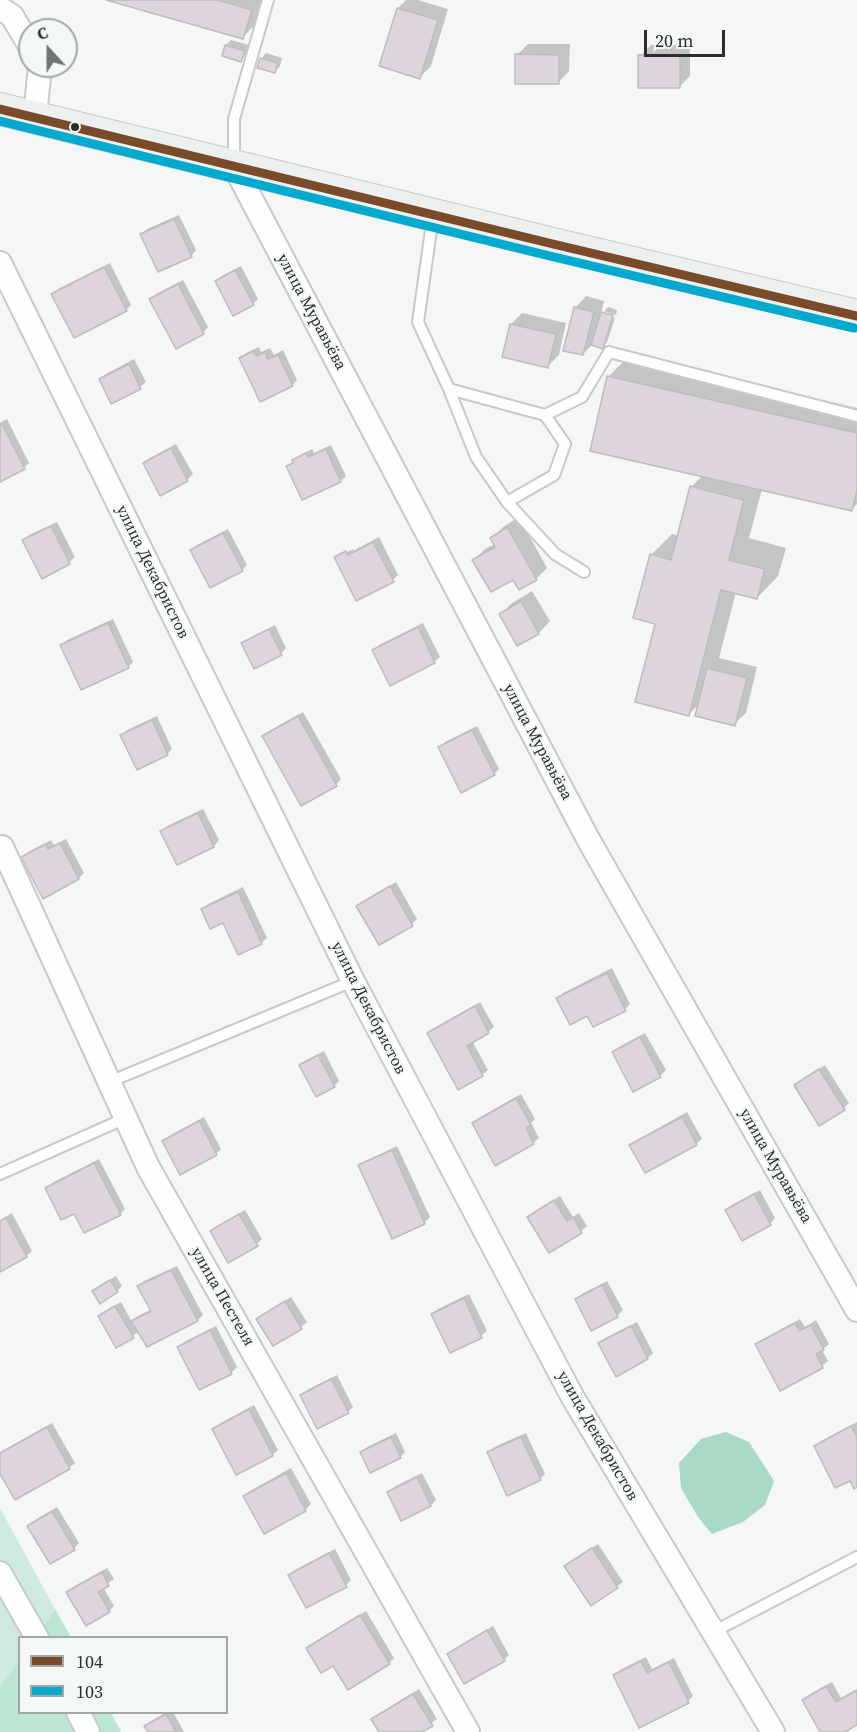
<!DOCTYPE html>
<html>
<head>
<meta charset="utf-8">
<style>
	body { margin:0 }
	#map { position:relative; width:857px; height:1732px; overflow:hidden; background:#f4f7f6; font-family:"Source Serif 4",serif }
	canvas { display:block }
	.legend { position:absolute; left:18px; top:1636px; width:210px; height:78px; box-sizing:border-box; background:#f3f8f6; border:2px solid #a3a7a5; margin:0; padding:8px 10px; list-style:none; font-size:18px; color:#2b2d2c }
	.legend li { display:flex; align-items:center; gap:12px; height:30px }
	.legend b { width:30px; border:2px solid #a3a7a5 }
	.north { position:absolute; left:18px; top:18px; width:60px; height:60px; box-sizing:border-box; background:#f3f8f6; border:2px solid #a3a7a5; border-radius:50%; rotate:339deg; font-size:16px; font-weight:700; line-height:24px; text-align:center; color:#2b2d2c }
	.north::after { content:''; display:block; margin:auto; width:21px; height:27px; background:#717473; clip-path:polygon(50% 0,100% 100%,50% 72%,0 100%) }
	.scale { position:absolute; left:644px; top:30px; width:81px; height:27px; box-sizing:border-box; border:3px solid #2b2d2c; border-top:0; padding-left:8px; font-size:18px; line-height:21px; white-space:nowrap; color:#2b2d2c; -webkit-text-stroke:4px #f3f8f6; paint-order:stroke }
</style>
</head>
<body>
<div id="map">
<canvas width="857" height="1732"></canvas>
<ul class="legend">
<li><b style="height:8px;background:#7a4b2a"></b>104</li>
<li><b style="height:8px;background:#00a9ce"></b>103</li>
</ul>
<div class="north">С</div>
<div class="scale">20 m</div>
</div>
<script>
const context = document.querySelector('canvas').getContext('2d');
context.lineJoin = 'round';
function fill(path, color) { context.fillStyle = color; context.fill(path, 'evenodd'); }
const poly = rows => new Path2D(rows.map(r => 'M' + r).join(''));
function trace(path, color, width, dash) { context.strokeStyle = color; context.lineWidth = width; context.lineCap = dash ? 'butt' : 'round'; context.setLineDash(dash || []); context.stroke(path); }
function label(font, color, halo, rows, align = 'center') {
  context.font = font + ' "Source Serif 4",serif'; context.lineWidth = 4.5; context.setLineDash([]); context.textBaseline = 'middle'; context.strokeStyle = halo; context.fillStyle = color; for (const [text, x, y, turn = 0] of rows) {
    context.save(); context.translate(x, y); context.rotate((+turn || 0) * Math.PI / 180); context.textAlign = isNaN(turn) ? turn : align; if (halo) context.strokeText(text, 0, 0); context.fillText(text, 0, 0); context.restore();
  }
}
fill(poly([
	[0,1508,55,1609,35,1637,20,1638,19,1660,0,1687]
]), '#cfeadf');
fill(poly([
	[55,1609,71,1637,35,1638],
	[19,1660,20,1712,111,1713,121,1732,0,1732,0,1687]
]), '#bce5d4');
fill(poly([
	[726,1432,749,1442,774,1481,765,1505,743,1522,712,1534,698,1517,681,1488,679,1463,701,1439]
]), '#a8dac6');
fill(poly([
	[112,0,269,0,264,16,243,37],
	[406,0,418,0,448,9,431,66,420,77,398,8],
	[231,40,249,45,246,55,241,60,226,45],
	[528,44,570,44,569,71,558,83,517,55],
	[651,45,690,45,690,76,679,87,640,56],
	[266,53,282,58,280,66,275,71,261,59],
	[179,215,196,250,191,256,142,234,147,229],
	[110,263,131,305,126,310,53,295,58,289],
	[241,266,258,299,253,304,217,281,222,276],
	[183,280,208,327,203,333,151,299,156,294],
	[586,296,604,301,601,314,604,311,604,314,615,318,607,342,602,347,593,344,583,354,575,308],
	[608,307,617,310,616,315,604,311],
	[522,313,566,323,559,355,548,366,511,324],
	[259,347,261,352,270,348,274,355,283,350,297,380,292,385,241,358,246,353],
	[630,355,857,408,857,504,852,509,762,489,749,538,786,548,778,576,757,598,736,592,719,658,757,667,746,713,734,724,699,704,689,714,657,623,651,555,672,534,679,536,691,487,703,475,608,377],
	[134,359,146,382,140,387,112,402,100,379,106,374],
	[7,419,29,463,24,468,0,480,0,423],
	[176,444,193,474,187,480,160,494,145,463,150,458],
	[331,445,346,476,341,481,288,467,299,456,312,449,314,453],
	[519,517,547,568,536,579,514,578,474,560,485,549,495,544,492,538,503,527],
	[57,522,75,557,69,562,42,577,24,540,29,535],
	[228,529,247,565,242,570,191,551,197,545],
	[379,537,398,575,393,580,336,558,340,553,340,556,353,549,353,551],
	[532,591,550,621,539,633,518,644,501,614,512,603],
	[113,619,133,662,128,667,62,645,67,640],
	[423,623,440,657,434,662,374,651,379,645],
	[275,625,286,648,281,654,243,644,248,639],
	[303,712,341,779,336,785,302,804,263,736,269,731],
	[157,716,172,749,167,754,122,736,127,730],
	[477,726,499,769,494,774,440,748,445,742],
	[203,809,219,840,214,846,178,863,162,831,167,826],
	[66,839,84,873,79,878,23,857,28,852,51,840,54,845],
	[396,882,417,919,412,924,380,943,358,906,363,901],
	[243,887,267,938,261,943,203,909,208,904],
	[612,968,630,1004,625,1009,558,999,563,993],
	[480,1002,494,1027,488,1032,472,1041,488,1070,482,1075,428,1033,434,1028],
	[645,1033,666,1070,660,1076,634,1090,614,1052,619,1047],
	[324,1051,339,1081,334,1086,301,1066,307,1060],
	[825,1065,849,1103,844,1108,796,1085,801,1080],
	[521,1094,535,1119,531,1123,539,1138,533,1143,473,1123,479,1118],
	[687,1112,702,1139,696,1144,646,1171,631,1145,637,1140],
	[204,1117,221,1149,216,1154,164,1141,169,1136],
	[397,1146,430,1217,424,1223,360,1166,366,1161],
	[99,1159,125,1209,120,1214,75,1212,46,1189,52,1183],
	[760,1190,775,1218,770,1224,727,1210,732,1205],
	[560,1196,573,1217,579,1213,587,1226,581,1231,549,1251,529,1217,534,1212],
	[245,1210,262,1239,257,1244,211,1231,217,1226],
	[12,1213,32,1251,26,1256,0,1270,0,1220],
	[177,1266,203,1315,198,1320,139,1331,133,1336,100,1316,105,1311,121,1302,132,1322,138,1316,152,1309,139,1286,144,1281],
	[116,1276,122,1286,117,1291,94,1291,99,1286],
	[607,1281,623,1310,617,1316,592,1329,577,1299,582,1294],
	[469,1294,487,1331,481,1336,450,1351,433,1314,438,1309],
	[291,1297,307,1322,301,1327,274,1344,258,1319,263,1314],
	[800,1319,805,1327,816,1320,829,1344,822,1350,828,1361,822,1366,781,1389,757,1345,762,1340],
	[637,1322,653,1353,648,1358,616,1375,600,1344,605,1338],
	[216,1326,237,1367,231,1373,200,1388,179,1347,184,1342],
	[337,1375,353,1407,348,1412,302,1395,307,1390],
	[254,1405,278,1450,272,1455,214,1429,219,1424],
	[857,1422,857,1485,815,1446,821,1441],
	[52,1423,75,1463,69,1468,16,1498,0,1471,0,1452],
	[396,1433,405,1452,400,1457,362,1453,367,1447],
	[526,1433,545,1474,540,1479,489,1453,494,1447],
	[291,1468,311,1504,305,1510,264,1532,245,1496,250,1491],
	[422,1473,436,1500,431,1505,389,1492,394,1487],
	[57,1507,79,1543,74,1549,29,1526,34,1521],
	[598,1544,623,1582,592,1604,566,1566,572,1561],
	[335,1549,351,1580,346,1585,290,1575,295,1570],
	[107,1568,114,1579,103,1587,114,1606,109,1611,68,1592,73,1587],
	[366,1611,394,1658,389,1663,308,1648,313,1643],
	[493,1626,509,1655,504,1660,449,1654,454,1649],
	[646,1657,652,1669,674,1658,693,1696,688,1701,640,1726,614,1675,620,1670],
	[832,1682,841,1698,857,1689,857,1724,842,1732,822,1732,804,1701,809,1695],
	[419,1689,437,1719,419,1732,380,1732,373,1720,378,1714],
	[167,1712,173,1712,184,1732,149,1732,146,1726,151,1721]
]), '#0003');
const building = poly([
	[106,0,218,0,252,10,243,39,106,0],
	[397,8,438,20,420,79,379,66,397,8],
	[225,45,245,51,241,62,222,56,225,45],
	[515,54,559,55,559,84,515,84,515,54],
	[638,55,680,56,680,88,638,88,638,55],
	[260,58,278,63,275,73,257,68,260,58],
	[174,219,192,257,158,272,140,234,174,219],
	[104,267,127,311,74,338,51,294,104,267],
	[235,270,254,305,233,316,215,281,235,270],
	[178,284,204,334,176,349,149,299,178,284],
	[574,307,594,312,583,355,563,351,574,307],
	[601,312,613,315,603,349,591,345,601,312],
	[510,324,556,334,548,368,502,357,510,324],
	[253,351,256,356,265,352,268,359,278,355,293,386,260,402,239,358,253,351],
	[129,364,141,389,111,404,99,379,129,364],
	[607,376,857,433,857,490,852,511,590,451,607,376],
	[0,424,2,424,25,469,0,482,0,424],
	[171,448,188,481,160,496,143,463,171,448],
	[326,449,341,482,302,500,286,466,293,463,292,460,306,453,308,457,326,449],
	[690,486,744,500,729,560,765,569,757,599,721,590,689,716,635,702,655,624,633,618,650,554,671,560,690,486],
	[51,526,70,564,42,579,22,540,51,526],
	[507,527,537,580,519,590,513,580,491,592,472,560,495,547,490,538,507,527],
	[223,533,243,571,210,588,190,550,223,533],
	[373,542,394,582,356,601,334,557,346,551,348,555,373,542],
	[521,601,539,634,517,646,499,614,521,601],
	[108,623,129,668,81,690,60,645,108,623],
	[418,627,435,663,390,686,372,650,418,627],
	[269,629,282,655,254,669,241,643,269,629],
	[707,668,747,678,735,726,695,716,707,668],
	[298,716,337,786,301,806,262,736,298,716],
	[152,720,168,755,137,770,120,735,152,720],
	[472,730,495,775,461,793,438,747,472,730],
	[198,813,214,847,177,865,160,831,198,813],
	[60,843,79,879,43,899,21,857,46,844,48,849,60,843],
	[390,886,413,926,379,945,356,906,390,886],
	[238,892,262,944,238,955,223,923,210,929,201,909,238,892],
	[607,973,626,1011,593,1027,587,1016,570,1025,556,998,607,973],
	[475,1006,489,1033,467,1046,483,1076,458,1090,427,1033,475,1006],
	[640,1037,661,1077,633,1092,612,1052,640,1037],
	[318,1055,335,1087,316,1097,299,1065,318,1055],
	[819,1069,845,1110,819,1126,794,1085,819,1069],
	[516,1098,531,1125,526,1128,534,1144,495,1166,472,1123,516,1098],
	[682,1117,697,1145,645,1173,629,1145,682,1117],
	[199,1121,217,1155,180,1175,162,1141,199,1121],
	[392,1150,425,1224,392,1239,358,1165,392,1150],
	[94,1163,121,1215,84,1233,74,1214,61,1220,45,1188,94,1163],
	[754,1194,771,1225,742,1241,725,1210,754,1194],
	[554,1200,567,1221,573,1217,582,1233,549,1253,527,1217,554,1200],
	[239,1214,258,1246,228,1263,210,1231,239,1214],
	[6,1218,27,1257,0,1272,0,1221,6,1218],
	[171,1270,198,1321,147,1347,131,1321,151,1311,137,1286,171,1270],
	[110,1280,118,1292,100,1304,92,1291,110,1280],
	[602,1285,618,1317,591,1331,575,1299,602,1285],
	[464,1298,482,1338,450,1353,431,1314,464,1298],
	[285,1301,302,1329,273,1346,256,1319,285,1301],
	[115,1306,134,1338,116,1348,98,1316,115,1306],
	[795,1323,799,1331,811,1325,824,1350,816,1354,823,1368,780,1391,755,1344,795,1323],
	[631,1326,648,1359,616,1377,598,1343,631,1326],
	[210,1330,232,1374,199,1390,177,1347,210,1330],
	[331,1379,349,1413,317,1429,300,1395,331,1379],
	[249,1409,273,1456,236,1475,212,1429,249,1409],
	[851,1426,857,1437,857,1487,854,1489,850,1481,835,1488,814,1446,851,1426],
	[47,1427,70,1469,15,1500,0,1474,0,1453,47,1427],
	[391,1437,401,1458,370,1473,360,1452,391,1437],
	[521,1437,541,1480,507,1496,487,1452,521,1437],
	[286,1473,306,1511,264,1534,243,1496,286,1473],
	[417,1477,431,1506,401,1521,387,1492,417,1477],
	[52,1511,75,1550,50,1564,27,1526,52,1511],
	[592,1548,618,1588,591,1606,564,1566,592,1548],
	[329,1553,347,1587,306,1608,288,1575,329,1553],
	[102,1572,109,1586,98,1592,110,1612,86,1626,66,1592,102,1572],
	[360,1615,390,1664,348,1690,333,1666,321,1673,306,1648,360,1615],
	[487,1630,505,1661,464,1684,447,1654,487,1630],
	[641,1661,647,1673,669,1662,689,1703,639,1728,613,1675,641,1661],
	[826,1686,836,1702,855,1691,857,1694,857,1725,845,1732,820,1732,802,1700,826,1686],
	[413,1694,433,1726,422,1732,379,1732,371,1719,413,1694],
	[166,1714,176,1732,148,1732,144,1726,166,1714]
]);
fill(building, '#ddd4dc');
trace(building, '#bcbdbd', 1.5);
const lane = poly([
	[234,163,234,119,268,0],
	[433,216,418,322,449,389,545,415,582,397,609,352,857,416],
	[449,389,476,457,507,502,555,554,584,572],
	[507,502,554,475,565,444,545,415],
	[109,1082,353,981],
	[0,1174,126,1118],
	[713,1632,857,1557]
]);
const street = poly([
	[0,8,12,16,30,46],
	[35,117,40,66],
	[234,166,588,839,857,1310],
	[0,263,353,981,572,1396,773,1732],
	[2,847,148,1167,468,1732],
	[0,1573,37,1638],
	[78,1712,88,1732]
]);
const secondary = poly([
	[0,109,553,244,857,316]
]);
trace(lane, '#c8cac9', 14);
trace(street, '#c8cac9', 26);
trace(secondary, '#c8cac9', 34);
trace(lane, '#fdfefe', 10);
trace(street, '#fdfefe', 22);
trace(secondary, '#ecf0ef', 32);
trace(poly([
	[0,109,553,244,857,316]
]), '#7a4b2a', 9);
trace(poly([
	[0,121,550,256,854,328]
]), '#00a9ce', 9);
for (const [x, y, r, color] of [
	[75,127,5,"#2b2d2c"]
]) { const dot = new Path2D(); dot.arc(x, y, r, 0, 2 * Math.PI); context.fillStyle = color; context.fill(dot); trace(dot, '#f3f8f6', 2); }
label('16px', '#2b2d2c', '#f3f8f6', [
	["улица Муравьёва",311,312,62],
	["улица Декабристов",152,572,64],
	["улица Муравьёва",537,742,62],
	["улица Декабристов",368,1008,63],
	["улица Муравьёва",775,1166,60],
	["улица Пестеля",222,1297,60],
	["улица Декабристов",597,1436,60]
]);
</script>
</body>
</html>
